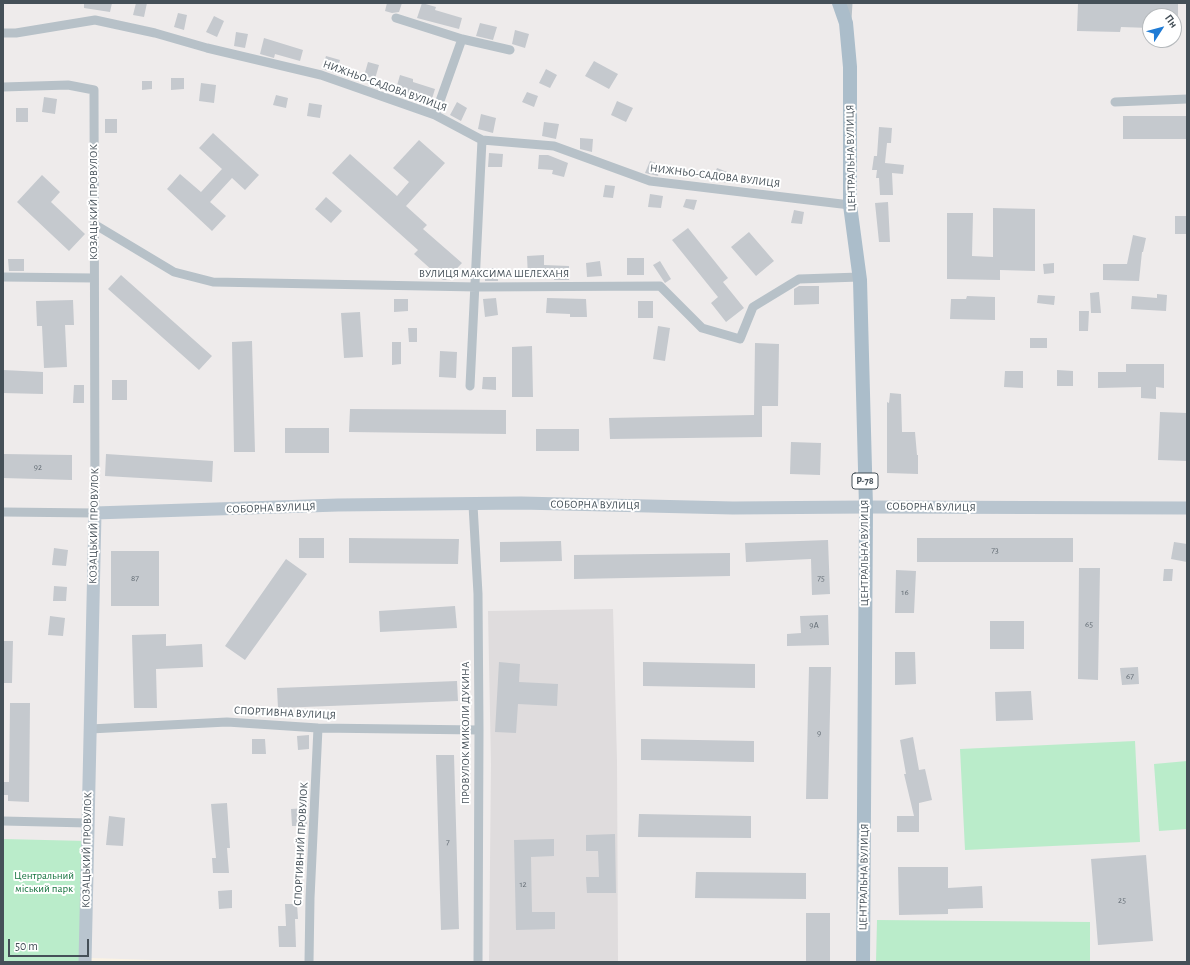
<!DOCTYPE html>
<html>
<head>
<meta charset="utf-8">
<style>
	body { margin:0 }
	#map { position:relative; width:1190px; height:965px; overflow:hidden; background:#eeebeb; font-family:"Alegreya Sans",sans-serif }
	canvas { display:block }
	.frame { position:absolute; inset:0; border:4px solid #455058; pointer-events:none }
	.north { position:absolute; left:1142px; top:8px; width:40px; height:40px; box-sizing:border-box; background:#fff; border:1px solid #b5b9bc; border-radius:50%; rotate:54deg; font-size:11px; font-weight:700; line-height:16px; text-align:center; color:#455058 }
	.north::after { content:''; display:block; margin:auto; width:14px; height:18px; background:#1f7bd5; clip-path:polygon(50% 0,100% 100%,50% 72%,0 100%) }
	.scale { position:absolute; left:8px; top:939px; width:81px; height:18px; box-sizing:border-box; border:2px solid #455058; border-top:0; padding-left:5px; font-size:12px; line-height:14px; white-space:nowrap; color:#455058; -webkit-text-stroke:3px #fff; paint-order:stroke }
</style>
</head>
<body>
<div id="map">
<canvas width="1190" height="965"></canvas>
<div class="frame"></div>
<div class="north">Пн</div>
<div class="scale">50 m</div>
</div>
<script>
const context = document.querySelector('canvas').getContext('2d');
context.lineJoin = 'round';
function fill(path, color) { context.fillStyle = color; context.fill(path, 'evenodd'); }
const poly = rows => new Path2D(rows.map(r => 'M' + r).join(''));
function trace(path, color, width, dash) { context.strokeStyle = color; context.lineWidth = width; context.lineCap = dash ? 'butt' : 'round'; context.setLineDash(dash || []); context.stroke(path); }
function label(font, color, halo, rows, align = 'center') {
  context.font = font + ' "Alegreya Sans",sans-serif'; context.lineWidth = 4; context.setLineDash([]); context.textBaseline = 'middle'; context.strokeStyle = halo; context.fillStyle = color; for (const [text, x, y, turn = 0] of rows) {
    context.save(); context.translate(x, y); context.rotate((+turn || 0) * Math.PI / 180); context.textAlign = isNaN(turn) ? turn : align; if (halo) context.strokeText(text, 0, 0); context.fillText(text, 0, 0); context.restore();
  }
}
fill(poly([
	[91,958,184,961,185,962,91,962]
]), '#faf2e3');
fill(poly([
	[613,609,617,760,618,962,489,962,491,764,488,611]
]), '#dfdcdd');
fill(poly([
	[1135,741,1140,842,965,850,960,749],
	[1187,761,1187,829,1159,831,1154,764],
	[3,839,87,841,83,962,3,962],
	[877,920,1090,922,1090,962,876,962]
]), '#baecca');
fill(poly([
	[84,3,112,3,110,12,84,8],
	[136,3,147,3,144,17,133,15],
	[387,3,402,3,399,12,392,13,385,11],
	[422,3,436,7,435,10,462,18,459,29,417,18],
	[1078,3,1178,3,1178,16,1150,16,1150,28,1121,27,1120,32,1077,31],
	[178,13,187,15,184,30,174,27],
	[214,16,224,21,217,37,206,32],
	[480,23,497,27,493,40,476,36],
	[515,30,529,34,525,48,512,44],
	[236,32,248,34,245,48,234,46],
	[264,38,303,50,300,61,275,54,274,58,260,54],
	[326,56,340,60,336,73,322,69],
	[594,61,618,74,609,89,585,76],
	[368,62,379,65,375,79,364,76],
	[546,69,557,75,550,88,539,83],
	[400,75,413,79,413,82,435,89,431,102,396,89],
	[171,78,184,78,184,89,171,90],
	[142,81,152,81,152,89,142,90],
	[201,83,216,85,214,103,199,101],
	[527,92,538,96,534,107,522,102],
	[276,95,288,98,286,108,273,105],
	[44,97,57,99,55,114,42,112],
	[617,101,633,108,626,122,611,115],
	[457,102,467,108,461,121,450,115],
	[309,103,322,105,320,118,307,116],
	[16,108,28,108,28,122,16,122],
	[481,114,496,118,493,133,478,129],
	[1123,116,1187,116,1187,139,1123,139],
	[105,119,117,119,117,133,105,133],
	[544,122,559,124,556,139,542,136],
	[879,127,892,128,891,143,887,143,885,163,904,165,903,174,892,173,893,195,880,195,879,178,876,178,877,170,872,170,874,156,877,156],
	[213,133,259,175,245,190,232,178,210,202,226,216,212,231,167,189,180,174,201,192,222,169,199,148],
	[580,138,593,139,592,152,580,149],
	[419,140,445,163,406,206,427,225,423,229,462,263,446,280,443,280,414,254,418,250,332,173,350,154,397,196,409,182,393,168],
	[489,153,503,154,502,167,488,167],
	[539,155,548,155,568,163,564,177,552,174,553,170,538,169],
	[650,161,662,165,658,176,645,173],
	[717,168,730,173,726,183,713,178],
	[42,175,60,192,51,202,85,234,69,251,17,202],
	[605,185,615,186,613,198,603,197],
	[650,194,663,196,661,208,648,207],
	[326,197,342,211,331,223,315,209],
	[686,199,697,200,694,210,683,207],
	[888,202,890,242,879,242,875,203],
	[993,208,1035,209,1035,271,1000,270,1000,280,947,279,947,213,973,213,972,256,993,257],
	[794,210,804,212,802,224,791,223],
	[1175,216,1187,216,1187,234,1175,234],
	[688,228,728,278,723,282,744,308,726,322,711,303,718,297,672,240],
	[749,232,774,261,756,276,731,247],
	[1133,235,1146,238,1143,252,1142,252,1139,281,1103,280,1103,264,1127,264],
	[544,255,544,265,569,266,569,280,554,280,554,276,528,277,527,256],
	[627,258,644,258,644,275,627,275],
	[8,259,24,259,24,271,9,271],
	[600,261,602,276,587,277,586,263],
	[660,261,671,279,665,283,653,265],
	[1054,263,1054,273,1044,274,1043,264],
	[485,268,498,268,498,281,485,281],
	[121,275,212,356,199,370,108,289],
	[799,286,819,286,819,304,794,305,794,289],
	[1099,292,1101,313,1091,313,1090,293],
	[1157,294,1167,295,1166,311,1131,309,1132,296,1157,298],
	[1038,295,1055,296,1054,305,1037,303],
	[967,296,995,297,995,320,950,319,951,299,966,299],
	[496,298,498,315,485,317,483,299],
	[547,298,586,299,587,317,570,317,570,314,546,313],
	[394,299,408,299,408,311,394,312],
	[73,300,74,325,65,325,67,367,44,368,42,326,37,326,36,301],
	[638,301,653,301,653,318,638,318],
	[1079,311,1089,311,1088,331,1079,331],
	[360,312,363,357,344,358,341,313],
	[658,326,670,328,665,361,653,359],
	[408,328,417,328,417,342,409,342],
	[1030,338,1047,338,1047,348,1030,348],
	[252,341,255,452,234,452,232,342],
	[392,342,401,342,401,364,392,365],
	[755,343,779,344,778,406,762,406,762,437,610,439,609,418,754,415],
	[532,346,533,397,512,397,512,347],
	[440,351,457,352,456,378,439,377],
	[1126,364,1164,364,1164,388,1156,387,1156,399,1141,398,1141,387,1098,388,1098,372,1126,372],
	[3,370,43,372,43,394,3,393],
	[1057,370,1073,371,1073,386,1057,386],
	[1005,371,1023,371,1023,388,1004,387],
	[483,377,496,377,496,390,482,389],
	[112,380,127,380,127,400,112,400],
	[74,385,84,385,84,403,73,403],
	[890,393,901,394,902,432,915,432,917,455,918,455,918,474,887,473,887,402,889,403],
	[350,409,506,410,506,434,349,432],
	[1160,412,1187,413,1187,461,1158,460],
	[285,428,329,428,329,453,285,453],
	[536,429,579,429,579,451,536,451],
	[791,442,821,443,820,475,790,474],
	[3,454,72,455,72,480,3,478],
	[106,454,213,461,212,482,105,476],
	[299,538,324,538,324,558,299,558],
	[349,538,459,539,458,564,349,563],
	[917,538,1073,538,1073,562,917,562],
	[828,540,830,594,812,595,811,559,746,562,745,543],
	[561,541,562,561,500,562,500,542],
	[1174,542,1187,544,1187,562,1171,559],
	[54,548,68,550,66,566,52,565],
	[111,551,159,551,159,606,111,606],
	[730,553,730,576,574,579,574,555],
	[286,559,307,574,245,660,225,646],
	[1079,568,1100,568,1098,680,1078,679],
	[1164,569,1173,569,1172,581,1163,581],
	[896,570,916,571,914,613,895,613],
	[54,586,67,587,66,601,53,601],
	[455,606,457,628,380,632,379,611],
	[828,615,829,645,787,646,787,634,801,633,800,616],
	[50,616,65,618,63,636,48,635],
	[990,621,1024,621,1024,649,990,649],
	[166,634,166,646,202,644,203,667,156,669,157,708,134,708,132,635],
	[3,641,13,641,12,683,3,683],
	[895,652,915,652,916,684,895,685],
	[499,662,520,664,519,682,558,684,557,706,518,704,516,733,495,732],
	[643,662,755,664,755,688,643,686],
	[809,667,831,667,828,799,806,799],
	[1138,667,1139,684,1122,685,1120,668],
	[457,681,458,701,278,708,277,688],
	[1031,691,1033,720,996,721,995,692],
	[10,703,30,703,29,802,8,801,8,795,3,795,3,782,9,782],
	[309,735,309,749,298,750,297,736],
	[913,737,919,770,925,769,932,800,919,803,919,832,897,832,897,816,914,816,904,774,906,774,900,740],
	[252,739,265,739,266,754,252,754],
	[641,739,754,741,754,762,641,760],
	[436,755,454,755,459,929,441,930],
	[227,803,230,848,227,848,229,873,213,873,212,858,216,858,211,804],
	[306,808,307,826,292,826,291,809],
	[639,814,751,816,751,838,638,837],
	[109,816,125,818,123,846,106,845],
	[615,834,616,893,587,893,586,877,599,877,598,851,586,851,586,835],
	[554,839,554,856,531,857,532,912,555,912,555,929,516,930,514,840],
	[1146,855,1153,941,1098,945,1091,859],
	[898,867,948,867,948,888,982,886,983,908,948,909,948,914,899,915],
	[696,872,806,873,806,899,695,898],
	[232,890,232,908,219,909,218,891],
	[285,904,297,904,298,919,295,919,296,947,279,947,278,926,286,926],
	[806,913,830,913,830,962,806,962]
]), '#c5c9ce');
trace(poly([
	[396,18,462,39],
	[847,20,848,3],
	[3,33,16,33,95,20,155,33,207,48,321,75,435,115,482,140,554,146,650,181,850,205],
	[3,87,68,85,94,90,95,513,3,512],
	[1115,102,1187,99],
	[435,115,462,39,510,50],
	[94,224,174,272,213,282,477,287,660,286,702,328,740,339,753,307,799,279,860,277],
	[3,277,94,278],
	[470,386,482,140],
	[473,505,478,594,479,730,478,962],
	[90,729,227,722,318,728,479,730],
	[3,821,88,823],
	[309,962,310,898,318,728]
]), '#b7c1c8', 9);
trace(poly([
	[85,962,95,513,338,505,521,503,733,508,866,507,1187,508]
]), '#b9c5cf', 13);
trace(poly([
	[839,3,846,23,850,67,850,205,860,280,866,507,863,962]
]), '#abbdca', 14);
label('9px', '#656e76', null, [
	["92",38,467],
	["73",995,550],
	["87",135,578],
	["75",821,578],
	["16",905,592],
	["65",1089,624],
	["9А",814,625],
	["67",1130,676],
	["9",819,733],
	["7",448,842],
	["12",523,884],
	["25",1122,900]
]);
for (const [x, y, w] of [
	[865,481,26]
]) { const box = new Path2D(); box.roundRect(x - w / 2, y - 8, w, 16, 3); context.fillStyle = '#fff'; context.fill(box); trace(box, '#455058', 1); }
label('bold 10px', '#455058', null, [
	["Р-78",865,481]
]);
label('11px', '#455058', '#fff', [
	["НИЖНЬО-САДОВА ВУЛИЦЯ",385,86,20],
	["ЦЕНТРАЛЬНА ВУЛИЦЯ",851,158,-91],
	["НИЖНЬО-САДОВА ВУЛИЦЯ",715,176,7],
	["КОЗАЦЬКИЙ ПРОВУЛОК",94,202,-90],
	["ВУЛИЦЯ МАКСИМА ШЕЛЕХАНЯ",494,274],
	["СОБОРНА ВУЛИЦЯ",595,505,1],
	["СОБОРНА ВУЛИЦЯ",931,507,1],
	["СОБОРНА ВУЛИЦЯ",271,508,-2],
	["КОЗАЦЬКИЙ ПРОВУЛОК",94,526,-89],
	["ЦЕНТРАЛЬНА ВУЛИЦЯ",865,553,-90],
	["СПОРТИВНА ВУЛИЦЯ",285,713,3],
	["ПРОВУЛОК МИКОЛИ ДУКИНА",466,733,-90],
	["СПОРТИВНИЙ ПРОВУЛОК",301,844,-87],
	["КОЗАЦЬКИЙ ПРОВУЛОК",87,850,-89],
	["ЦЕНТРАЛЬНА ВУЛИЦЯ",864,877,-89]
]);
label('11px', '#197541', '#fff', [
	["Центральний",44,876],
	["міський парк",44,889]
]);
</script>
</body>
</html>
